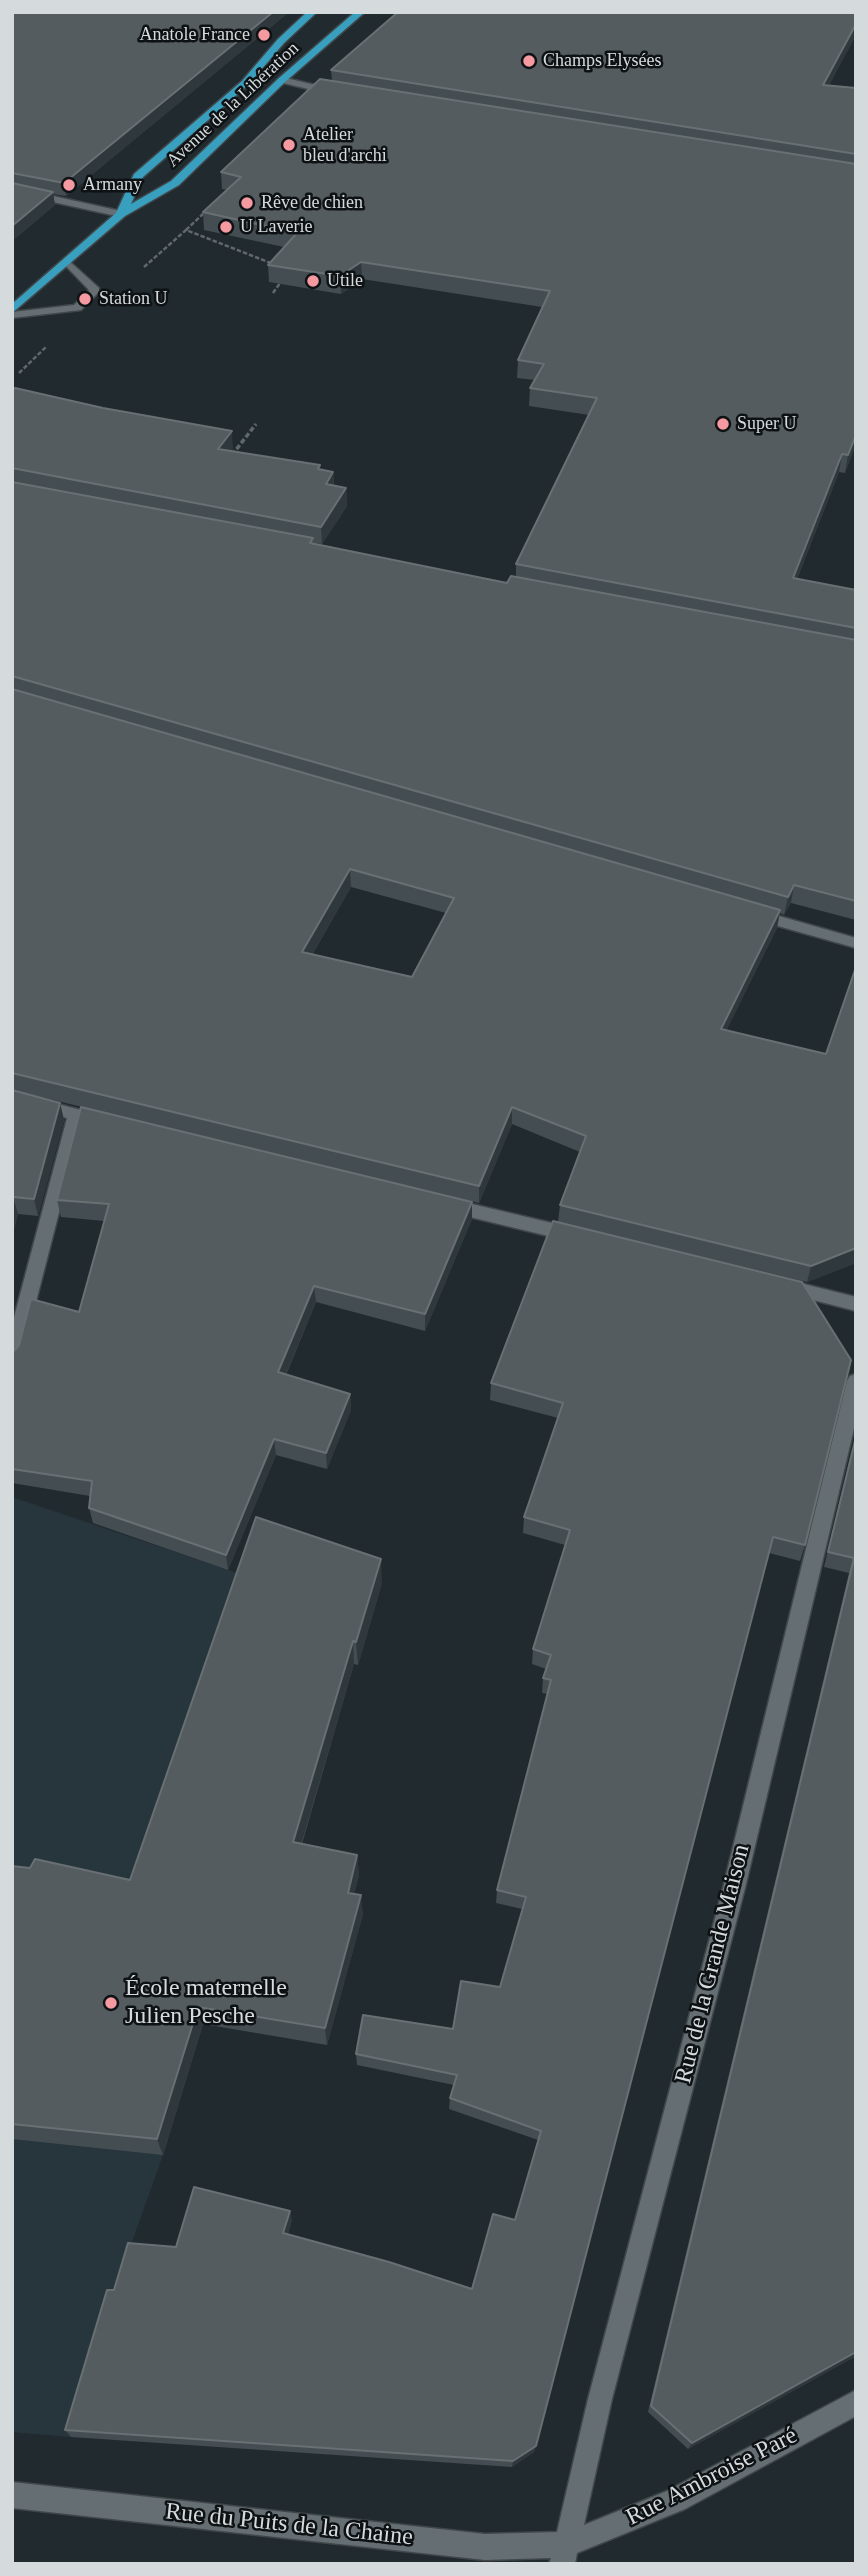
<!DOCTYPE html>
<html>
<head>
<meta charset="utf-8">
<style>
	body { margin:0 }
	#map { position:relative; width:868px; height:2576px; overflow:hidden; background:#212a2e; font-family:Georgia,serif }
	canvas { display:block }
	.frame { position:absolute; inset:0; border:14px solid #d5dbdd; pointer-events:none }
</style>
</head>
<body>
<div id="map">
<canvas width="868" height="2576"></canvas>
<div class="frame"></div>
</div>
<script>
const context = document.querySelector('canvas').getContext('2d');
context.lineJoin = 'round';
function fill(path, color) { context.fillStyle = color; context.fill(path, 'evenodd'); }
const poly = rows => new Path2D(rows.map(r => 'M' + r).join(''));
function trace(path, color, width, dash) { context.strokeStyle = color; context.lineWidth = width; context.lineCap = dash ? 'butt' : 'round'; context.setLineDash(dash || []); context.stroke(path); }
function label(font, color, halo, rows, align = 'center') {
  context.font = font + ' Georgia,serif'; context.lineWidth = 5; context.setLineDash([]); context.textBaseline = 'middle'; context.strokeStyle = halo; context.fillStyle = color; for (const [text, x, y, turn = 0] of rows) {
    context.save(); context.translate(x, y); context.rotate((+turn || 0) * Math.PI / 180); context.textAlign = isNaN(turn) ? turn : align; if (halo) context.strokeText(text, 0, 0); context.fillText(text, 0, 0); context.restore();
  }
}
fill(poly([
	[12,1497,332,1605,163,2155,112,2298,71,2437,12,2432]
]), '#27363c');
const minor = poly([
	[282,77,336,90,338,92,333,95,279,82,277,80,282,77],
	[12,187,121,211,126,214,121,217,12,193,12,187],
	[67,259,99,288,99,292,81,310,12,318,12,312,74,305,89,290,62,262,67,259],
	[758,910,856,938,856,948,753,919,750,915,753,911,758,910],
	[12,1092,100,1115,108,1121,100,1127,82,1123,21,1360,18,1365,12,1367,12,1325,67,1118,12,1104,12,1092],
	[451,1199,573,1228,579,1230,582,1235,579,1240,573,1242,445,1211,443,1206,445,1201,451,1199],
	[788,1280,856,1297,856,1311,782,1292,779,1287,782,1282,788,1280],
	[856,1374,856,1420,745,1888,612,2399,584,2525,667,2491,856,2390,856,2416,685,2509,577,2553,575,2564,549,2564,551,2558,485,2560,12,2508,12,2482,485,2534,557,2532,588,2399,723,1888,847,1381,850,1376,856,1374]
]);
const major = poly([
	[307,12,317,12,284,43,248,85,143,177,131,204,171,181,279,78,355,12,365,12,285,82,179,185,125,216,12,313,12,304,116,213,134,174,242,81,278,39,307,12]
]);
trace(minor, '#40474a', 3);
trace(major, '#40474a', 3);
trace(poly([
	[186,230,205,212],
	[144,267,186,230,276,265],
	[273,293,283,279],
	[19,373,46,347]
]), '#60686b', 2.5, [4.5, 2]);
trace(poly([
	[232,455,256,424]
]), '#60686b', 3.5, [5, 2.5]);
fill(minor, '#646e73');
fill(major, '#399fbf');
fill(poly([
	[12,12,289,12,66,196,53,194,55,205,12,241],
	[856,12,856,35,829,85,856,88,856,444,845,473,839,472,797,579,856,590,856,920,791,903,784,915,780,913,777,928,726,1031,826,1054,856,967,856,1263,807,1282,558,1222,560,1205,580,1152,512,1124,479,1203,12,1090,12,391,233,449,231,451,333,472,334,485,346,488,347,506,322,544,314,543,314,544,507,583,516,577,516,564,589,415,529,406,530,388,535,380,517,378,518,360,542,307,362,279,341,294,269,282,268,265,284,247,204,230,203,212,227,190,222,189,221,172,332,81,331,70],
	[351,887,446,913,412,977,312,955],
	[12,1090,60,1103,64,1120,38,1216,18,1214,12,1237],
	[57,1200,472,1219,425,1331,316,1302,286,1375,350,1394,351,1410,327,1469,276,1455,228,1570,93,1523,89,1508,90,1496,12,1483,12,1352,79,1312,104,1221,61,1217],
	[553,1221,805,1545,800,1561,769,1553,534,2452,512,2467,71,2437,65,2430,114,2290,176,2247,292,2220,288,2234,472,2289,515,2220,538,2140,449,2109,450,2098,454,2085,357,2065,356,2054,453,2029,500,1987,522,1909,496,1903,497,1890,548,1694,542,1693,543,1678,546,1669,532,1664,533,1649,565,1545,523,1533,524,1517,558,1418,490,1400,491,1383],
	[856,1432,856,2356,688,2449,648,2412,849,1573,824,1567],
	[382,1583,358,1665,354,1664,302,1844,357,1855,359,1875,354,1894,363,1914,327,2045,203,2024,163,2155,12,2139,12,1866,130,1880]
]), '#444d51');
fill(poly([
	[273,12,289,12,66,196,64,183],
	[856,24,856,35,821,101,823,85],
	[53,192,55,205,12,241,12,226],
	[361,262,362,279,341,294,340,276],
	[232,431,233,449,220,467,218,449],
	[856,435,856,444,845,473,848,455],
	[842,454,839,472,790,596,793,578],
	[333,472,334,490,326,484],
	[346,488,347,506,322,544,321,527],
	[350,869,351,887,303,970,302,952],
	[794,885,791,903,784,915,788,897],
	[780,910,777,928,718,1047,721,1029],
	[60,1103,64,1120,38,1216,34,1199],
	[512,1107,512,1124,479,1203,479,1186],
	[13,1197,18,1214,12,1237,12,1202],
	[472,1202,472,1219,425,1331,425,1314],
	[856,1248,856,1263,807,1282,811,1266],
	[314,1286,316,1302,280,1388,278,1372],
	[350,1394,351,1410,327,1469,326,1453],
	[274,1439,276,1455,228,1570,226,1555],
	[769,1553,534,2452,512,2467,513,2461],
	[381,1559,382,1583,358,1665,356,1642],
	[353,1641,354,1664,296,1862,293,1842],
	[357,1855,359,1875,350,1912,348,1893],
	[361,1895,363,1914,327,2045,325,2028],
	[198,2007,203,2024,163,2155,157,2139],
	[290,2211,292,2220,285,2242,283,2233],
	[856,2352,856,2356,688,2449,692,2443]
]), '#2f383c');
const building = poly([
	[12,12,273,12,64,183,12,173,12,12],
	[398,12,856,12,856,24,823,85,856,88,856,154,331,70,398,12],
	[320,79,856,164,856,435,848,455,842,454,793,578,856,590,856,628,516,564,597,398,530,388,544,364,518,360,550,291,361,262,340,276,268,265,297,233,203,212,241,177,221,172,320,79],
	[12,183,53,192,12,226,12,183],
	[15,388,103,408,232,431,218,449,320,465,318,469,333,472,326,484,346,488,321,527,12,468,12,391,15,388],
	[12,482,313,538,310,543,507,583,511,576,856,640,856,901,794,885,788,897,12,676,12,482],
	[12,689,780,910,721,1029,826,1054,856,967,856,1248,811,1266,560,1205,586,1136,512,1107,479,1186,12,1073,12,689],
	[350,869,454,898,412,977,302,952,350,869],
	[12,1090,60,1103,34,1199,13,1197,12,1202,12,1090],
	[81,1107,472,1202,425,1314,314,1286,278,1372,350,1394,326,1453,274,1439,226,1555,89,1508,92,1481,12,1469,12,1352,14,1351,19,1345,31,1299,79,1312,109,1204,57,1200,81,1107],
	[553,1221,802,1282,851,1360,805,1545,773,1537,536,2446,513,2461,65,2430,107,2290,114,2290,128,2243,176,2247,194,2187,290,2211,283,2233,389,2262,472,2289,493,2214,515,2220,541,2131,450,2098,457,2075,356,2054,363,2015,453,2029,461,1981,500,1987,526,1897,497,1890,551,1680,543,1678,551,1655,533,1649,570,1530,524,1517,563,1403,491,1383,553,1221],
	[856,1437,856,2352,692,2443,651,2406,854,1558,828,1552,856,1437],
	[256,1517,381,1559,356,1642,353,1641,293,1842,357,1855,348,1893,361,1895,325,2028,198,2007,157,2139,12,2124,12,1866,30,1868,35,1859,130,1880,256,1517]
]);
fill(building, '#545c60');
trace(building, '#687073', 2);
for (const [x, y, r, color] of [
	[264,35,7,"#f49aa0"],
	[529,61,7,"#f49aa0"],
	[289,145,7,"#f49aa0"],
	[69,185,7,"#f49aa0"],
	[247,203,7,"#f49aa0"],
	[226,227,7,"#f49aa0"],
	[313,281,7,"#f49aa0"],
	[85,299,7,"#f49aa0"],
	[723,424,7,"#f49aa0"],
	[111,2003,7,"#f49aa0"]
]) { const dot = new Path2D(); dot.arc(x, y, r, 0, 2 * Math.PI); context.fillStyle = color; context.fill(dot); trace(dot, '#0e1214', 2.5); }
label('18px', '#d5dbdd', '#0e1214', [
	["Anatole France",250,35,"right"],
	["Champs Elysées",543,61],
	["Atelier",303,135],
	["bleu d'archi",303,156],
	["Armany",83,185],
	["Rêve de chien",261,203],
	["U Laverie",240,227],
	["Utile",327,281],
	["Station U",99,299],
	["Super U",737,424]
], 'left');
label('18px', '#d5dbdd', '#0e1214', [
	["Avenue de la Libération",233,105,-43]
]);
label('24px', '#d5dbdd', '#0e1214', [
	["Rue de la Grande Maison",713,1964,-76],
	["Rue Ambroise Paré",712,2477,-27],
	["Rue du Puits de la Chaine",289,2525,6]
]);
label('24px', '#d5dbdd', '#0e1214', [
	["École maternelle",125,1989],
	["Julien Pesche",125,2017]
], 'left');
</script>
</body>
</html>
